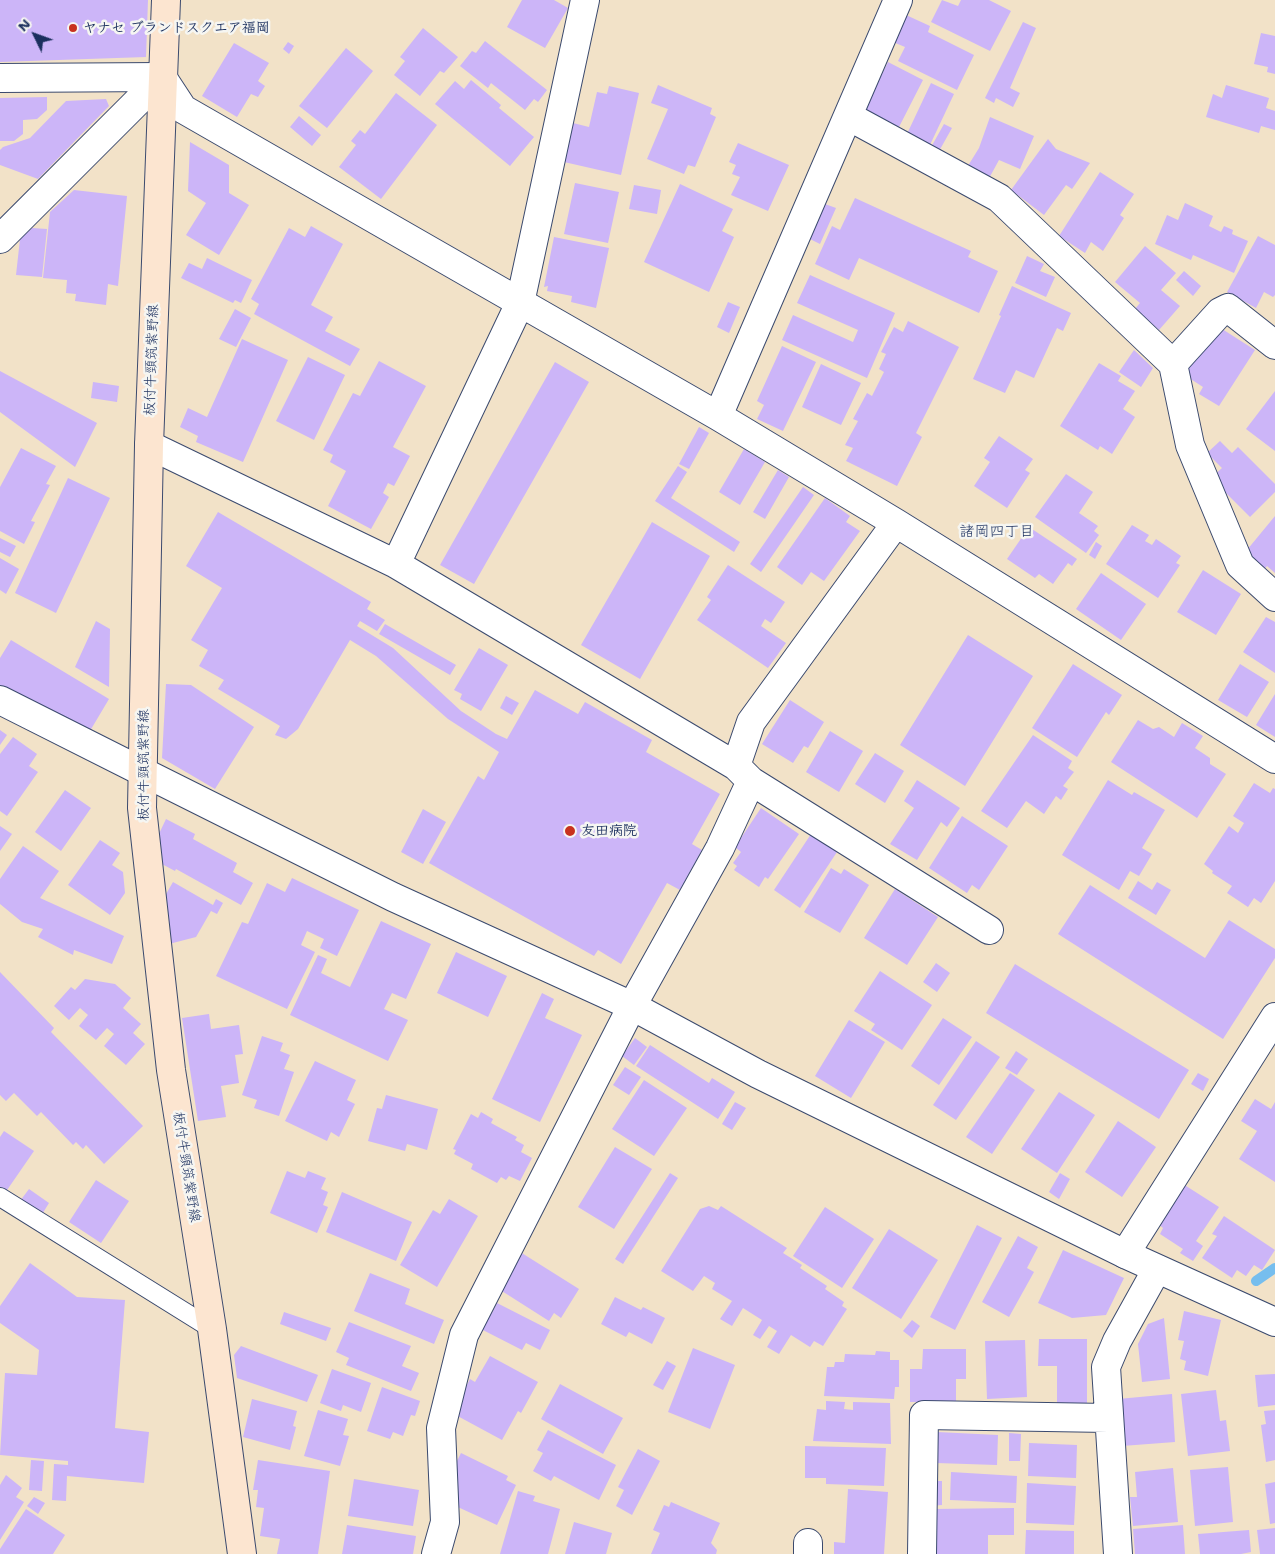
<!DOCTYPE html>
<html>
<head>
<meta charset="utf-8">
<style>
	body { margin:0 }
	#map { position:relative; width:1275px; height:1554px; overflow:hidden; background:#f2e2c8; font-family:"Shantell Sans",sans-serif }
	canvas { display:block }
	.north { position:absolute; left:10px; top:10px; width:50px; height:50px; -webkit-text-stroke:4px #f6f6f2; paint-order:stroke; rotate:312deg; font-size:14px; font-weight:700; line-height:20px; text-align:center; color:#1b2f5e }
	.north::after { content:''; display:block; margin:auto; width:18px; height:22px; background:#1b2f5e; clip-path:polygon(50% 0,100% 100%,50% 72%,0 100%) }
</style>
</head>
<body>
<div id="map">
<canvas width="1275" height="1554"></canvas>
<div class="north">N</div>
</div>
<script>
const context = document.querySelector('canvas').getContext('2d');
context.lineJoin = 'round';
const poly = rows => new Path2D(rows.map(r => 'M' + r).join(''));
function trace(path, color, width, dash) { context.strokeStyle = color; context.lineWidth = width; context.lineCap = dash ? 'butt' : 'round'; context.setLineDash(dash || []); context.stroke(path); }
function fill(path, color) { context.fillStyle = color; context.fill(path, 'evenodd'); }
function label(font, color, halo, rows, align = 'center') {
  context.font = font + ' "Shantell Sans","Klee One",sans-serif'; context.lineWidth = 5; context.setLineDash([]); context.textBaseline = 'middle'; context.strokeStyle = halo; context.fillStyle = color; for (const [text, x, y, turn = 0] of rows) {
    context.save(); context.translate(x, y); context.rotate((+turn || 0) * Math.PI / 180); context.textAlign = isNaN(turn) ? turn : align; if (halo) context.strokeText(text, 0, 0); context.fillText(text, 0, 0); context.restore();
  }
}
trace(poly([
	[1256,1281,1275,1268]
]), '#76beee', 10);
fill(poly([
	[0,0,148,0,146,57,0,62],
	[522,0,554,0,568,8,545,48,507,27],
	[942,0,958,6,961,0,989,0,1011,11,990,51,931,22],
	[906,15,930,26,928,32,974,55,957,90,898,61,905,47,893,42],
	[1023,22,1036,28,1010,88,1020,93,1013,107,996,98,994,103,985,98],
	[423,28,458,57,444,73,440,71,420,96,394,75,405,61,400,57],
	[1261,33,1275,36,1275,74,1267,72,1268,67,1254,64],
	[485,41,547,90,538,102,534,99,525,110,491,83,488,88,460,66,472,51,476,53],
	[288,42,294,46,289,54,283,49],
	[234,43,269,63,258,81,265,86,258,97,251,94,237,117,202,96],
	[346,48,373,71,327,128,299,106],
	[888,62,923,80,899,127,864,110],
	[471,80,501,105,499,108,534,137,510,166,435,104,455,81,464,89],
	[931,83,954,94,929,147,906,136],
	[658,85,712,108,710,114,716,117,695,167,688,165,684,174,647,159,668,109,651,103],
	[1226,85,1269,98,1266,108,1275,111,1275,130,1261,126,1259,133,1206,117,1213,94,1222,98],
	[609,86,639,93,621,175,564,162,573,123,589,127,597,92,607,94],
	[396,93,437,125,381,199,339,167,356,145,351,141,360,130,365,134],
	[47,97,47,110,37,119,23,120,23,134,14,141,0,141,0,98],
	[106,99,109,106,38,179,0,165,0,150,3,147,30,138,66,101],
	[299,116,321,135,312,146,290,127],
	[990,117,1034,136,1020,169,999,160,987,182,966,169,979,148],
	[944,124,952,128,938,153,930,149],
	[1048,139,1056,149,1090,163,1072,189,1066,185,1044,215,1011,190],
	[190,142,229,165,229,193,249,205,219,255,186,235,206,203,188,191],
	[738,143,789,165,768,211,731,195,740,177,732,174,736,165,729,162],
	[1100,172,1134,194,1120,215,1124,218,1103,251,1091,242,1085,253,1059,236],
	[575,183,619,192,608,243,564,234],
	[680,184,733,209,722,231,734,237,709,292,644,262],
	[634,185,661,190,657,214,629,209],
	[74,190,127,196,118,286,108,284,106,305,75,301,76,294,66,293,67,280,43,278,50,212],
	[855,198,971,251,968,257,998,271,979,313,859,258,849,280,815,264,832,226,840,230],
	[1185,203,1213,216,1209,226,1221,232,1224,226,1233,230,1232,234,1248,241,1234,273,1193,255,1191,260,1155,244,1167,215,1178,220],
	[825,204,836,208,820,244,810,239],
	[311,226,343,244,311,305,333,317,325,331,360,349,350,366,254,314,259,304,251,299,289,228,305,237],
	[32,228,47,229,42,277,16,275,20,239],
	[1258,236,1275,245,1275,295,1273,297,1264,292,1256,308,1227,292],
	[554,237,609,248,596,308,571,302,572,296,547,291,548,286,544,287],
	[1145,246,1176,273,1161,290,1180,306,1159,330,1135,309,1140,303,1115,282],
	[1027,256,1044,264,1040,271,1055,277,1046,297,1015,283],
	[207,258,252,280,241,303,235,300,233,303,181,278,189,263,202,269],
	[1184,271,1201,286,1193,296,1176,280],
	[810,275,895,313,867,378,782,340,793,315,853,342,858,330,797,303],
	[1012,286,1071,313,1063,331,1057,328,1034,378,1016,370,1005,393,973,379,1001,316,999,315],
	[728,302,740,307,729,333,717,327],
	[235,309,251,318,236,347,219,339],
	[908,321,959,347,916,433,922,437,897,486,846,461,853,448,845,445,858,421,853,419,867,393,872,396,884,372,879,369,886,354,881,352,894,327,903,332],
	[1219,327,1255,350,1219,406,1199,394,1203,387,1186,376,1183,368],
	[242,339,288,360,243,462,196,442,198,436,180,427,188,408,207,417],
	[782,346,816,362,783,431,757,419,764,405,757,401],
	[1134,350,1153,368,1141,387,1119,372],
	[308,357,345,375,314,440,276,421],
	[379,361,426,386,393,447,410,456,394,486,388,483,383,493,389,497,371,529,328,506,346,471,330,462,333,455,323,450,353,393,360,396],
	[555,362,589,382,474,584,440,565],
	[1099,363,1121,376,1118,381,1135,391,1123,409,1135,417,1112,454,1100,446,1098,450,1060,426],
	[821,364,861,383,841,425,802,407],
	[0,371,97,423,75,467,0,412],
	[93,382,119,386,117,402,91,398],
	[1275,391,1275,451,1246,429],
	[699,427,709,433,689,469,679,464],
	[999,436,1033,459,1025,470,1030,473,1007,508,974,486,990,462,984,458],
	[1220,441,1232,453,1238,447,1275,484,1275,492,1250,517,1211,478,1222,468,1207,453],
	[21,448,56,466,46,484,50,485,31,521,35,522,24,544,0,531,0,487],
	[744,449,765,462,740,505,719,492],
	[678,466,687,472,671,498,740,542,734,552,655,501],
	[778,470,789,477,765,519,753,512],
	[1066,474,1093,492,1079,513,1098,526,1094,531,1099,535,1086,553,1035,517],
	[68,478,110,498,56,613,15,593],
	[803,487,814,495,761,572,750,564],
	[825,498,850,516,846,522,860,531,824,581,811,572,802,585,777,567],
	[218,512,371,602,367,609,385,620,377,631,360,621,357,626,393,648,461,711,496,734,507,739,535,690,578,714,585,702,652,740,646,752,720,794,692,844,702,850,680,890,667,883,621,964,598,950,594,956,429,863,478,776,484,780,499,752,448,719,376,656,350,640,298,729,286,739,275,735,280,726,218,689,224,680,199,666,208,650,191,640,222,588,186,566],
	[1275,516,1275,573,1267,566,1262,572,1242,556],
	[652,522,710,556,640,679,581,645],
	[1132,525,1149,535,1145,541,1152,545,1156,539,1181,556,1176,563,1180,565,1158,598,1106,564],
	[1029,527,1077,559,1072,566,1068,563,1053,584,1039,574,1035,578,1007,559],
	[0,538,16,546,10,557,0,552],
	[1096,542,1102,546,1095,559,1089,555],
	[0,558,19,569,6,594,0,590],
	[728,565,785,602,771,623,765,619,761,626,786,643,768,668,697,620,711,600,707,597],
	[1203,570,1241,594,1216,635,1177,612],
	[1101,573,1146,604,1121,640,1076,609],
	[1266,617,1275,622,1275,673,1243,652],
	[96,621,110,629,109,687,75,667],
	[385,624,456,665,450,675,379,634],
	[968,635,1033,676,965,786,900,745],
	[11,640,109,699,87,736,0,685,0,658],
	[479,648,508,665,481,711,460,699,462,694,454,690],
	[1073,664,1122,695,1109,715,1106,712,1077,757,1032,728],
	[1240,664,1269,682,1247,717,1218,700],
	[166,684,191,685,254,727,215,789,162,758],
	[1275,694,1275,737,1256,725],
	[506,696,519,703,512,715,500,708],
	[790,700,824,722,808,748,804,746,793,763,762,744],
	[1138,720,1153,729,1159,727,1174,737,1182,723,1203,736,1195,748,1210,758,1210,764,1226,774,1197,818,1111,762],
	[0,730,7,735,0,745],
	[830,731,863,751,839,792,806,772],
	[1033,735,1072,761,1068,768,1074,772,1063,786,1068,789,1061,800,1056,796,1044,814,1026,801,1007,828,981,811],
	[13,737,37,754,29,766,38,772,7,816,0,811,0,754],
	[875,753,904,771,885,803,855,784],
	[917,780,960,808,947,827,941,822,917,860,890,844,914,808,904,801],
	[1108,780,1132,795,1134,792,1165,810,1142,848,1152,854,1139,876,1130,871,1119,890,1062,855],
	[1254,783,1270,793,1273,788,1275,789,1275,881,1261,903,1254,898,1248,907,1227,893,1232,886,1212,873,1213,871,1204,864,1229,826,1238,833,1244,823,1233,816],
	[65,790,91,808,61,851,35,832],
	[761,808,799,834,768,879,765,877,759,887,734,870,737,866,733,863,741,852,735,847],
	[423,809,446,822,423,864,401,852],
	[962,816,1008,846,979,890,972,885,967,893,929,868],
	[166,819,195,834,193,839,237,863,233,872,253,883,241,905,176,869,175,871,160,863,157,838],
	[0,826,12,834,0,851],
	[811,834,837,852,800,908,774,890],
	[100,840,120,853,112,865,123,872,125,893,110,915,68,885],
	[23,846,59,871,40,898,124,936,112,964,74,950,73,955,38,937,43,929,22,922,0,904,0,879],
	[831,868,841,874,844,869,869,885,840,933,804,912],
	[292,878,359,910,337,956,320,948,324,939,307,931,301,945,315,952,287,1009,216,976,242,922,248,924,267,883,285,892],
	[1138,881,1152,890,1157,882,1171,890,1156,915,1128,898],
	[173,882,213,905,216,899,223,903,217,914,211,911,196,937,169,944,162,901],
	[1090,885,1205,958,1229,920,1275,949,1275,958,1223,1039,1058,934],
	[895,889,938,917,907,965,864,938],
	[381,921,431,944,406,999,392,993,384,1009,408,1020,388,1061,290,1015,318,955,327,959,321,973,350,987],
	[456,952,507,976,488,1017,437,993],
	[936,963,950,973,937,992,923,982],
	[1015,964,1189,1070,1159,1119,986,1013],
	[880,971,932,1005,902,1050,871,1030,875,1024,854,1011],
	[0,972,54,1028,51,1032,143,1126,104,1164,86,1145,83,1149,76,1142,73,1145,41,1112,37,1116,14,1093,6,1101,0,1095],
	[85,979,115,984,131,998,123,1008,141,1024,133,1033,145,1044,126,1065,104,1046,114,1034,107,1028,96,1040,79,1026,88,1015,80,1008,69,1020,54,1006,71,987,75,990],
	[542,993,554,999,545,1018,582,1035,540,1122,492,1099],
	[209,1014,211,1029,239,1025,243,1054,235,1055,239,1083,221,1086,226,1117,198,1121,182,1018],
	[943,1018,972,1037,939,1085,911,1066],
	[849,1020,885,1042,851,1098,815,1076],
	[262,1036,283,1043,280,1051,290,1055,284,1069,294,1072,279,1116,254,1108,257,1100,242,1095],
	[635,1038,647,1047,634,1065,622,1056],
	[976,1041,1000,1057,956,1120,933,1105],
	[650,1045,709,1083,712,1078,735,1092,718,1119,636,1066],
	[1016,1051,1028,1059,1017,1075,1005,1068],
	[315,1061,356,1080,347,1100,355,1104,339,1137,331,1132,327,1141,285,1121],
	[625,1067,641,1077,629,1095,613,1085],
	[1010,1073,1035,1090,992,1154,966,1137],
	[1198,1073,1209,1079,1203,1091,1191,1084],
	[644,1080,687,1108,654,1156,612,1129],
	[1059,1092,1095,1115,1057,1173,1021,1149],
	[386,1095,438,1109,427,1150,407,1144,405,1151,368,1141,377,1108,382,1109],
	[1255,1099,1271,1109,1275,1102,1275,1182,1239,1159,1257,1131,1241,1121],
	[735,1102,746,1108,732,1130,722,1124],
	[481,1112,493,1119,491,1123,517,1137,515,1140,524,1145,521,1152,532,1158,520,1181,509,1176,506,1180,501,1177,497,1183,471,1169,473,1164,454,1154,456,1150,453,1149,471,1114,478,1118],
	[1118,1121,1156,1147,1122,1197,1085,1172],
	[4,1131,34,1151,5,1193,0,1190,0,1137],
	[615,1147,652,1169,614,1229,578,1207],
	[287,1171,305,1178,308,1171,326,1178,321,1189,328,1192,323,1205,328,1207,317,1233,270,1213],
	[670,1173,678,1178,623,1264,615,1259],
	[1060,1173,1070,1179,1059,1199,1049,1192],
	[96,1180,129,1201,101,1243,69,1222],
	[1183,1184,1219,1207,1196,1241,1203,1246,1193,1261,1180,1253,1183,1249,1160,1234,1163,1228,1158,1224],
	[29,1189,49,1203,41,1216,20,1201],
	[342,1192,412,1222,396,1261,326,1232],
	[449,1199,478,1216,437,1287,400,1265,433,1210,440,1214],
	[709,1206,718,1210,721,1206,787,1248,783,1253,802,1265,800,1268,827,1286,825,1289,844,1302,842,1306,847,1309,823,1346,814,1341,810,1347,791,1335,779,1354,767,1347,777,1331,769,1326,760,1339,753,1335,762,1320,743,1308,732,1326,720,1319,732,1301,712,1289,715,1283,704,1276,693,1291,661,1271,700,1209],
	[825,1207,874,1239,842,1288,793,1256],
	[1224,1216,1275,1250,1262,1270,1254,1265,1246,1276,1237,1270,1232,1278,1202,1258,1217,1236,1212,1234],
	[977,1225,1002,1238,955,1330,930,1317],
	[889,1229,938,1260,901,1319,852,1288],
	[1018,1236,1038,1247,1027,1268,1034,1272,1009,1317,982,1302],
	[517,1250,579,1289,561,1318,554,1313,549,1321,494,1286],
	[1063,1250,1124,1278,1106,1315,1072,1318,1038,1303],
	[30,1263,77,1297,125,1300,115,1428,149,1432,144,1483,67,1476,66,1501,52,1500,54,1464,68,1465,68,1461,0,1455,5,1373,37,1375,39,1350,0,1323,0,1306],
	[370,1273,410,1289,405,1304,444,1320,434,1344,354,1311],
	[615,1297,641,1310,643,1307,665,1318,652,1344,629,1332,626,1337,601,1324],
	[497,1303,550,1330,540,1350,526,1343,522,1350,479,1328,488,1311,492,1313],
	[1184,1311,1221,1320,1208,1376,1184,1370,1186,1361,1180,1359,1184,1341,1178,1340],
	[284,1312,331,1328,326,1341,280,1324],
	[1164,1318,1170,1379,1142,1382,1138,1344,1148,1324],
	[912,1320,920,1326,912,1338,903,1331],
	[349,1322,411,1346,402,1366,419,1373,411,1391,346,1365,349,1358,336,1352],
	[1039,1339,1087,1339,1087,1403,1057,1403,1057,1366,1038,1366],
	[1025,1340,1027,1397,987,1399,985,1341],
	[241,1346,318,1375,307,1402,237,1378,234,1355],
	[693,1348,735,1365,710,1429,668,1412],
	[923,1349,966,1349,966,1379,956,1379,956,1402,910,1402,910,1369,922,1369],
	[876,1351,890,1352,890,1360,899,1360,899,1387,895,1387,894,1399,824,1396,827,1367,834,1367,835,1362,844,1362,845,1354,875,1355],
	[490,1356,538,1382,521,1413,518,1411,502,1440,452,1413,470,1379,475,1382],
	[667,1361,676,1366,663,1390,653,1385],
	[332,1369,371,1383,361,1412,343,1405,341,1411,320,1403],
	[1275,1374,1275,1405,1258,1407,1255,1375],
	[560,1384,623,1418,603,1454,541,1419],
	[382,1387,420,1401,415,1416,411,1415,403,1436,393,1432,390,1439,367,1431],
	[1216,1390,1220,1421,1226,1420,1230,1451,1188,1456,1181,1394],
	[1172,1394,1175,1442,1122,1446,1118,1399],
	[252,1399,297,1411,293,1426,296,1427,290,1450,243,1437],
	[826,1401,845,1402,844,1409,853,1410,853,1402,890,1403,891,1444,813,1441,817,1409,826,1410],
	[318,1410,348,1419,343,1435,349,1436,340,1466,304,1456],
	[1275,1410,1275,1460,1266,1462,1261,1425,1266,1424,1264,1411],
	[548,1430,616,1465,599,1500,554,1476,551,1481,533,1471,543,1453,537,1450],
	[937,1432,998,1435,997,1465,936,1463],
	[1009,1433,1021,1434,1020,1461,1009,1461],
	[1029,1443,1077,1445,1076,1478,1028,1476],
	[805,1446,886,1448,884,1486,826,1484,826,1478,805,1478],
	[638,1449,660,1461,632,1515,616,1506,624,1490,618,1487],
	[461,1453,508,1476,506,1480,516,1485,497,1525,449,1503,453,1469],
	[31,1460,44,1461,42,1491,29,1490],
	[258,1460,330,1471,318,1554,277,1554,280,1539,260,1536,264,1508,256,1507,258,1490,253,1490],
	[1228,1467,1233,1522,1195,1526,1190,1470],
	[1173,1468,1178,1522,1133,1526,1130,1497,1137,1497,1135,1472],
	[951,1472,1017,1476,1016,1503,950,1500],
	[6,1475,22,1488,16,1497,24,1502,0,1540,0,1485],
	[354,1479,419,1490,413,1526,348,1516],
	[929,1481,942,1481,942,1505,929,1506],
	[1275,1482,1275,1523,1270,1524,1265,1484],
	[1027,1483,1076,1486,1074,1525,1026,1523],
	[848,1489,888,1492,884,1554,834,1554,834,1542,845,1543],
	[518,1491,535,1496,533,1501,560,1509,548,1554,500,1554],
	[34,1497,45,1503,38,1514,27,1506],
	[671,1502,720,1523,711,1543,717,1550,716,1554,651,1554,660,1533,653,1530,664,1505,669,1507],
	[1014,1508,1014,1535,988,1535,988,1554,935,1554,934,1509],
	[26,1509,65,1535,53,1554,0,1554,0,1549],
	[574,1522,612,1533,606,1554,565,1554],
	[347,1525,416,1536,413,1554,342,1554],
	[1183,1525,1185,1554,1135,1554,1133,1529],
	[1275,1528,1275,1554,1260,1554,1257,1530],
	[1026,1530,1074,1531,1074,1554,1025,1554],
	[1249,1530,1251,1552,1241,1554,1200,1554,1198,1534]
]), '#ccb5f8');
const service = poly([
	[0,1197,212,1329]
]);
const minor = poly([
	[162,77,183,109,718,416,896,523,1275,759],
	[0,78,162,77],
	[848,116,999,198,1173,364,1220,312,1228,308,1275,345],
	[0,239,162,77],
	[1173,364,1190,445,1240,565,1275,597],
	[718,416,898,0],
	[149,445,396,564,736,766,751,781,989,930],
	[396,564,520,303,585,0],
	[0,700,143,772],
	[736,766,751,722,896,523],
	[1125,1254,1275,1017],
	[436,1554,445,1522,441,1428,464,1335,632,1006,720,848,751,781],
	[808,1554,808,1543],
	[922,1554,924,1415,1108,1418],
	[1118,1554,1106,1367,1117,1341,1157,1269]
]);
const tertiary = poly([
	[143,772,393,897,632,1006,758,1074,1125,1254,1275,1322]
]);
const secondary = poly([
	[166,0,149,445,142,808,171,1070,212,1329,242,1554]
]);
trace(service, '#3b4a6e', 20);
trace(minor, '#3b4a6e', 30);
trace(tertiary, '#3b4a6e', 30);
trace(secondary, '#3b4a6e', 30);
trace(service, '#fff', 18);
trace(minor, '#fff', 28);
trace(tertiary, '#fff', 28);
trace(secondary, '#fce5d0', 28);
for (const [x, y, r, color] of [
	[73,28,5,"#c8321e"],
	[570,831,6,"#c8321e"]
]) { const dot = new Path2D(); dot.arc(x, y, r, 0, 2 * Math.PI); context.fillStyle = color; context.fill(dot); trace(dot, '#f6f6f2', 2); }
label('bold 14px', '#1b2f5e', '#f6f6f2', [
	["ヤナセ ブランドスクエア福岡",83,28],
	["友田病院",581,831]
], 'left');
label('14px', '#1b2f5e', '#f6f6f2', [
	["板付牛頸筑紫野線",152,360,-88],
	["板付牛頸筑紫野線",144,765,-90],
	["板付牛頸筑紫野線",186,1167,81]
]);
label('15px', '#1b2f5e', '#f6f6f2', [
	["諸岡四丁目",997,532]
]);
</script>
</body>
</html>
